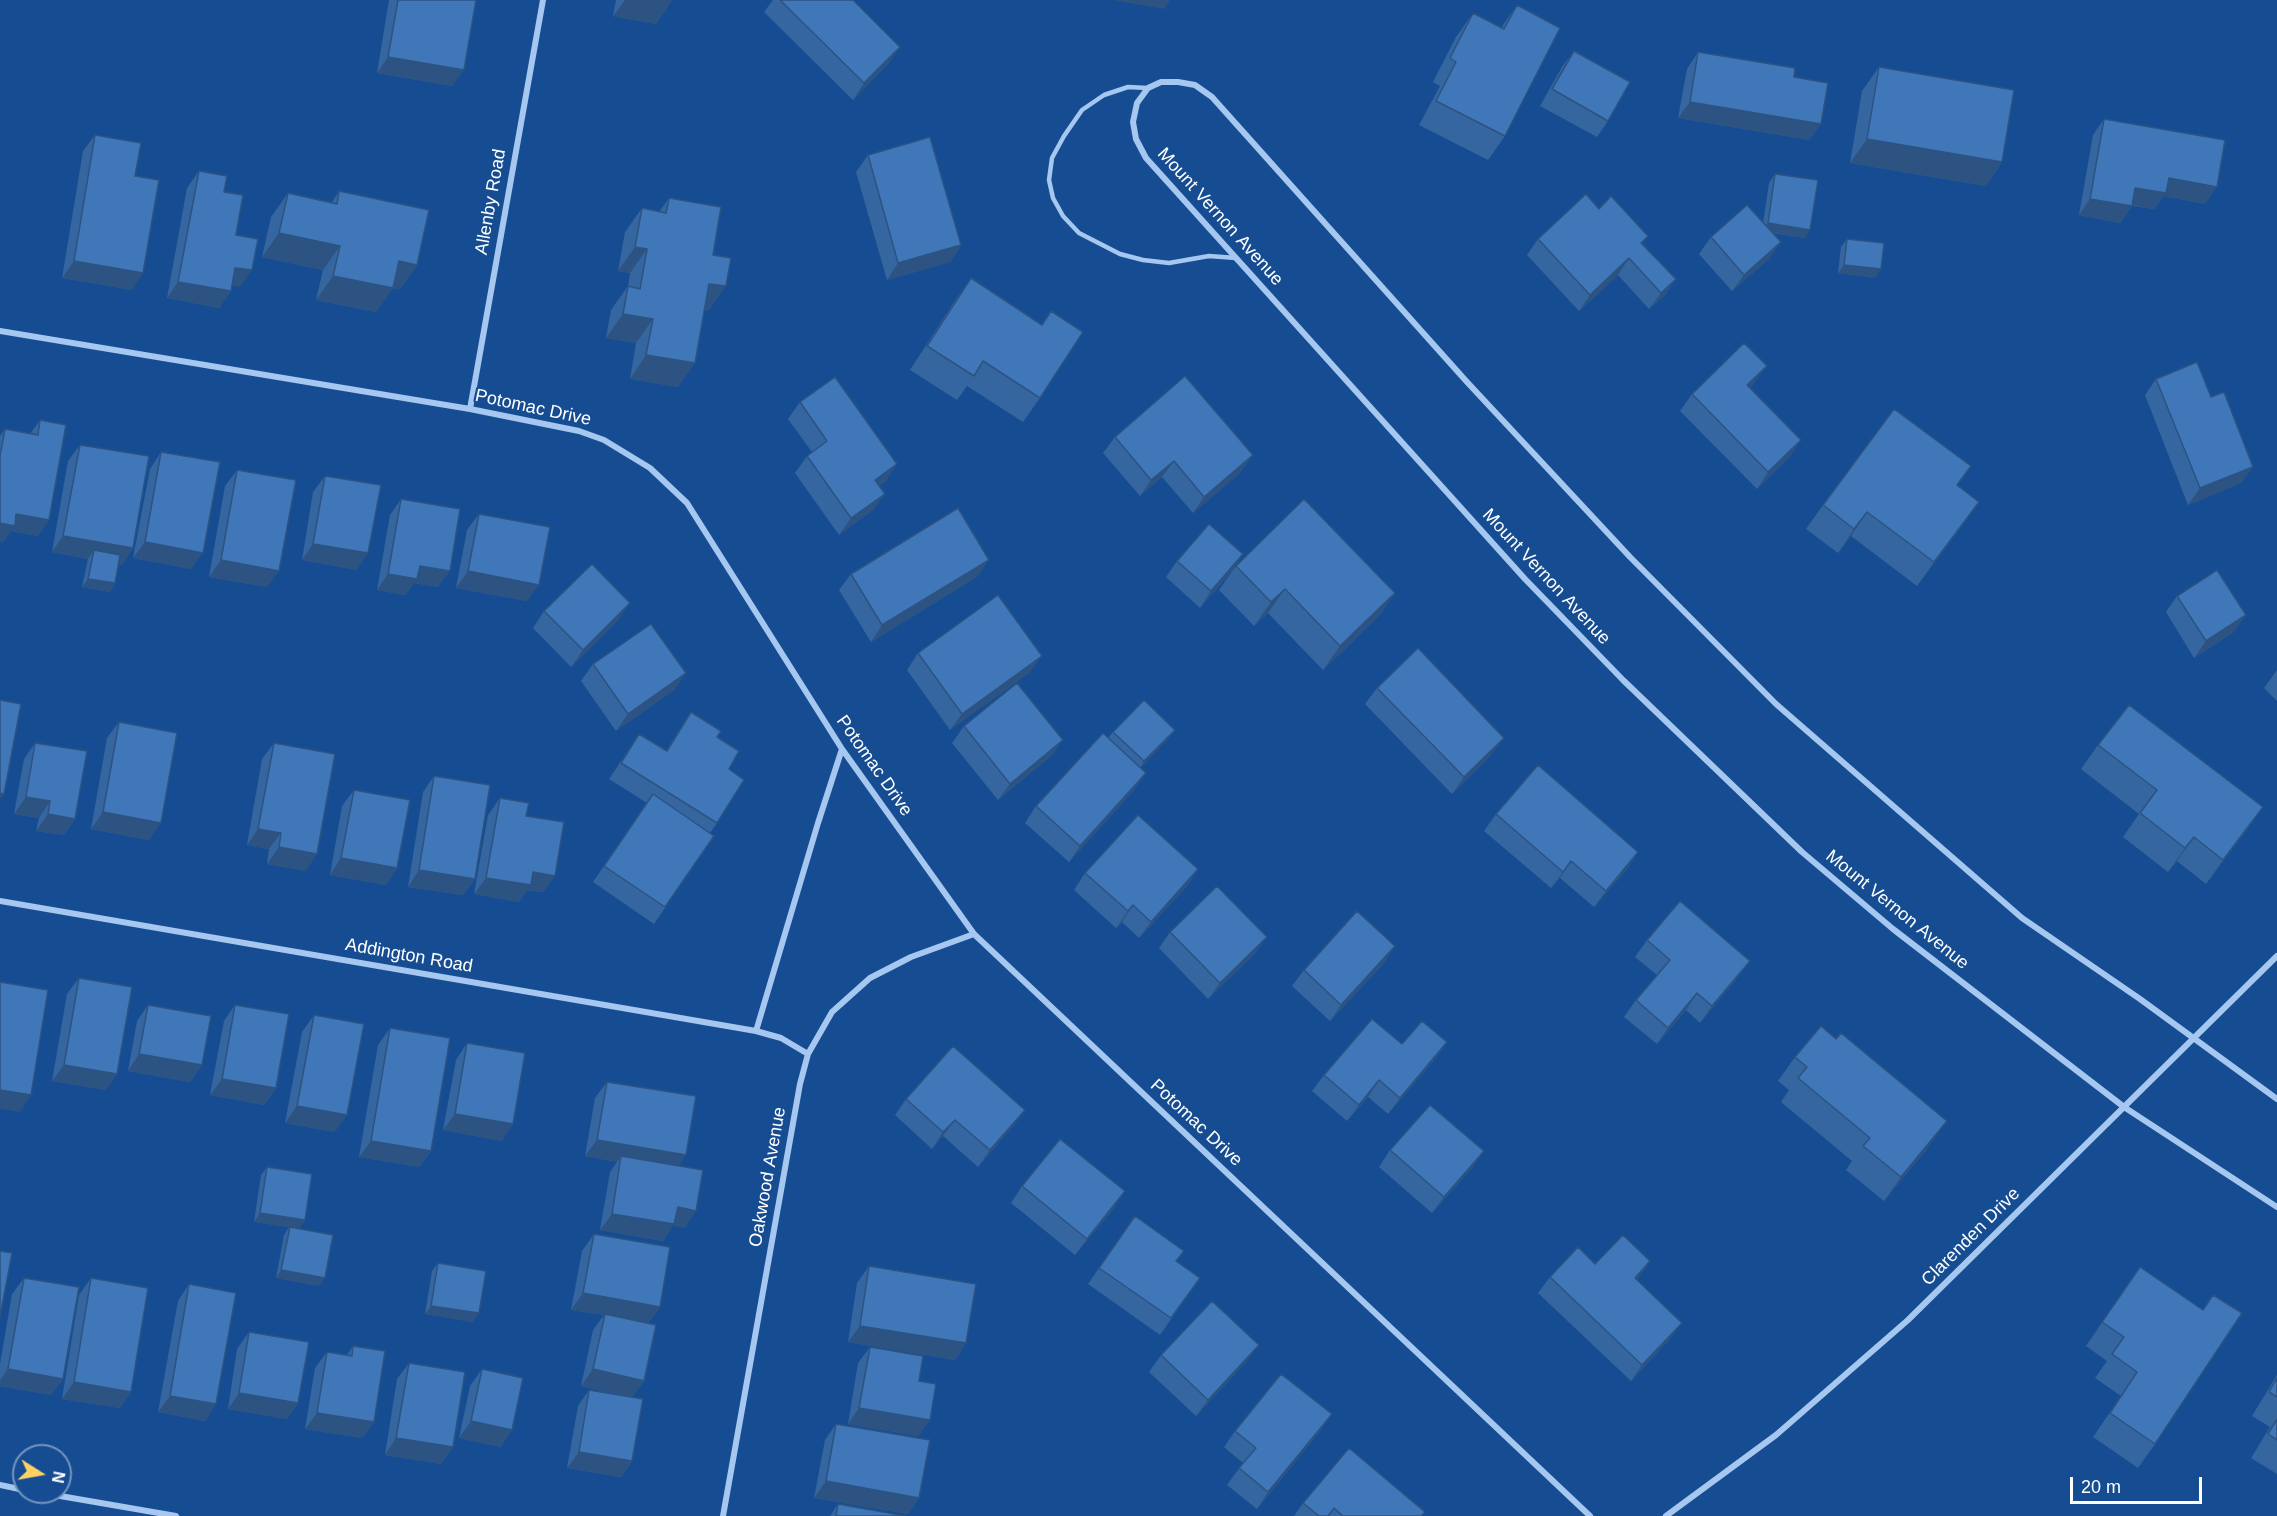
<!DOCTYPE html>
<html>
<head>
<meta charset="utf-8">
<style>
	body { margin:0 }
	#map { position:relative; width:2277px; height:1516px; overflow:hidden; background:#164d92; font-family:Helvetica,sans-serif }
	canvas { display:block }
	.north { position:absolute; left:12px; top:1444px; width:60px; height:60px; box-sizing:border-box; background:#164d92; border:2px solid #7394be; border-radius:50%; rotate:101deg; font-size:16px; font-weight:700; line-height:24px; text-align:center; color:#fff }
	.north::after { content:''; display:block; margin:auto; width:21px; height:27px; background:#ffd164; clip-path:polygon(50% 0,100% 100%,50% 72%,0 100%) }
	.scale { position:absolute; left:2070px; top:1477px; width:132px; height:27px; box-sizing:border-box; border:3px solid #fff; border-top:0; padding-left:8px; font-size:18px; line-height:21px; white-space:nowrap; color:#fff; -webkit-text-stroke:4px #164d92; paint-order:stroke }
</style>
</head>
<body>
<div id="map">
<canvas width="2277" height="1516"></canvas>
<div class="north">N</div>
<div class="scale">20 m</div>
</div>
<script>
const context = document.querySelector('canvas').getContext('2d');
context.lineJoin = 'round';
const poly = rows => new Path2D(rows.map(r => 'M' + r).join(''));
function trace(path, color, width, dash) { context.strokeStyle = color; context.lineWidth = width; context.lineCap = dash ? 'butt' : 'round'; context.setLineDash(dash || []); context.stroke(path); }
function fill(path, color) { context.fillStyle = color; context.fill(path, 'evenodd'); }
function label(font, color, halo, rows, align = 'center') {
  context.font = font + ' Helvetica,sans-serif'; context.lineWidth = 4.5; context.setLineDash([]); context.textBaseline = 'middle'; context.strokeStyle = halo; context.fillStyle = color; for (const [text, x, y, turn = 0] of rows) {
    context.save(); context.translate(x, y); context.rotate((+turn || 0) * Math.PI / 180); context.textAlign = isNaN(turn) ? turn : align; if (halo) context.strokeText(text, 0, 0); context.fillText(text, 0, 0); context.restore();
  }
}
trace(poly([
	[1148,88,1128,87,1104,95,1082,110,1064,136,1052,158,1049,180,1053,198,1063,216,1079,233,1120,254,1143,260,1169,263,1209,256,1236,258]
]), '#a5c7f0', 4.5);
trace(poly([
	[0,331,470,409,579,431,604,440,650,468,687,503,842,749,974,934,1590,1516],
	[470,409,543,0],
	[0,901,756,1031,781,1038,808,1054],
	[756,1031,818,823,842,749],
	[2277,1099,2140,999,2022,918,1776,704,1630,557,1467,382,1212,97,1195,85,1178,82,1161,82,1148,88,1137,103,1133,122,1136,139,1146,158,1525,579,1623,680,1802,852,1893,929,2124,1107,2277,1207],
	[0,1485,24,1490],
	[37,1492,176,1516],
	[723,1516,800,1084,808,1054,832,1012,870,978,911,957,974,934],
	[1666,1516,1776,1435,1908,1320,2277,956]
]), '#a5c7f0', 6);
fill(poly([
	[389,0,476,0,452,86,377,73],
	[616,0,672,0,656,24,613,16],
	[773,0,853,0,889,63,853,100,764,12],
	[1517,5,1505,136,1488,160,1419,125,1440,86,1433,82,1456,37,1473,13,1501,28],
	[1574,51,1608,121,1597,137,1540,106,1562,67],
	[1698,52,1794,77,1821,124,1809,140,1678,118,1687,69],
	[1879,67,2002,162,1986,186,1850,163,1862,91],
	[2104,119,2205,204,2164,196,2154,209,2132,206,2120,223,2079,215,2093,135],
	[95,135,132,290,62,278,83,151],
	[868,155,961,245,950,262,887,280,856,172],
	[199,171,236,235,240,287,232,285,231,291,219,308,167,298,187,188],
	[1775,174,1805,238,1772,233,1769,259,1732,291,1699,254,1711,237,1763,223,1769,183],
	[339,191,417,265,400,289,393,288,376,312,316,300,323,270,262,257,271,217,288,193,332,202],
	[669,198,713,255,709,310,704,310,678,387,630,379,636,343,606,338,611,310,628,286,630,273,618,271,625,232,642,208,659,212],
	[1599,209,1643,244,1676,279,1664,296,1649,309,1618,275,1579,311,1527,255,1538,239],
	[1847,239,1875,278,1838,273,1841,247],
	[971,278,1042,325,1051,311,1040,398,1023,422,967,386,957,400,910,370,954,302],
	[2156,379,2211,397,2253,467,2241,483,2188,505,2145,395],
	[1755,382,1750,387,1801,440,1790,456,1757,489,1680,411,1692,394],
	[800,402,886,481,879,486,873,510,839,535,795,473,807,456,812,452,788,419],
	[40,420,49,520,38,536,11,531,3,542,0,542,0,436,5,429,30,434],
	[1115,437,1241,472,1193,513,1162,477,1140,496,1103,453],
	[80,445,133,548,122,565,119,564,115,583,110,592,82,587,88,559,52,552,68,461],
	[161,452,191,569,133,558,150,469],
	[237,470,267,587,209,577,225,486],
	[325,476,357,570,302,560,313,492],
	[1957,486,1962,526,1917,586,1851,536,1838,553,1806,529,1823,505],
	[401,499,438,587,414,583,405,595,377,590,390,515],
	[479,514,527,601,456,588,467,530],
	[1243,554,1232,571,1200,608,1166,577,1177,561],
	[1236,566,1395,593,1378,617,1323,670,1268,613,1254,626,1219,590],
	[851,574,978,576,871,642,839,590],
	[2177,596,2234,632,2194,658,2166,612],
	[630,603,618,620,571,667,533,628,544,611],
	[918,653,1030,672,950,730,907,670],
	[593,664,686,673,674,690,616,731,581,681],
	[2277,670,2277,701,2264,688],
	[1377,688,1492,754,1452,794,1365,704],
	[691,712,717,737,729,769,717,823,710,833,714,836,654,924,593,882,647,803,609,779,639,734,666,751],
	[119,722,149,840,91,829,107,738],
	[964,726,1063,740,1051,756,998,800,952,743],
	[1175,730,1169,738,1140,768,1135,789,1069,862,1025,823,1036,806,1108,738,1113,732],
	[35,743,75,819,64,835,36,831,39,818,14,814,24,759],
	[274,743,306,871,267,864,269,849,247,845,262,759],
	[2098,745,2263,807,2246,831,2206,884,2177,861,2168,872,2123,837,2139,814,2081,769],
	[434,776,475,879,463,895,408,887,423,792],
	[354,790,397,868,386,885,330,875,342,806],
	[500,798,526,816,555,876,543,892,527,890,519,902,474,894,488,815],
	[1496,814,1638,852,1627,869,1594,907,1560,878,1551,888,1484,831],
	[1198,869,1187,886,1139,938,1122,922,1116,928,1074,890,1085,873],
	[1170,932,1267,937,1255,953,1208,999,1159,948],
	[1647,940,1750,961,1738,977,1700,1023,1686,1010,1657,1044,1624,1017,1636,1000,1657,975,1635,957],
	[1395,946,1384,963,1330,1021,1292,986,1304,970],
	[79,978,106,1090,52,1081,67,994],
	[148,1005,202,1065,190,1082,128,1071,137,1021],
	[235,1005,276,1088,264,1105,210,1095,224,1021],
	[314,1015,335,1132,285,1123,302,1032],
	[390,1028,431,1151,419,1167,359,1157,378,1045],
	[1447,1042,1435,1059,1388,1114,1368,1097,1347,1121,1312,1091,1324,1075,1402,1044],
	[467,1043,502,1141,443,1130,456,1060],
	[1795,1057,1930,1145,1884,1201,1846,1170,1852,1161,1781,1102,1789,1090,1778,1081],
	[607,1082,678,1166,685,1228,673,1225,663,1241,600,1230,610,1172,617,1162,585,1156,595,1098],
	[906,1099,1025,1110,1013,1126,978,1167,943,1136,932,1149,895,1115],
	[1390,1150,1484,1151,1472,1168,1432,1213,1379,1167],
	[267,1167,305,1220,299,1228,319,1286,276,1278,284,1235,289,1227,254,1222,261,1175],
	[1022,1186,1114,1208,1075,1255,1011,1203],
	[1135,1216,1176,1261,1200,1278,1160,1335,1088,1284],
	[594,1234,660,1307,648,1323,644,1381,632,1397,632,1461,621,1477,567,1468,578,1406,589,1390,630,1397,581,1386,593,1330,604,1315,571,1310,582,1251],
	[1650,1261,1637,1280,1670,1339,1631,1381,1538,1293,1550,1277,1595,1264],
	[438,1263,473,1322,425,1314,432,1271],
	[869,1266,966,1343,955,1360,848,1342,857,1283],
	[2140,1267,2155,1444,2138,1468,2093,1437,2121,1396,2095,1378,2107,1361,2086,1346],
	[24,1278,63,1379,51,1395,0,1386,0,1364,12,1294],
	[91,1278,131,1392,120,1408,62,1399,79,1295],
	[189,1284,216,1404,205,1421,158,1412,178,1301],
	[249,1332,298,1403,287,1419,228,1409,237,1349],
	[353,1346,374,1422,362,1438,305,1429,315,1368,327,1352,347,1355],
	[870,1347,919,1381,930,1420,918,1436,848,1424,858,1363],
	[1161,1355,1247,1361,1196,1416,1149,1372],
	[409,1363,453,1447,441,1464,385,1455,397,1379],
	[482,1369,501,1447,459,1438,470,1386],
	[2277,1375,2277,1474,2251,1458,2270,1427,2252,1416],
	[1332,1414,1320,1431,1257,1509,1227,1485,1243,1463,1224,1447,1235,1431],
	[836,1424,919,1498,908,1514,814,1498,825,1440],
	[1303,1503,1425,1512,1422,1516,1294,1516],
	[838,1504,905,1516,830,1516]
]), '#36669f');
fill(poly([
	[625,0,672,0,656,24,613,16],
	[1112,0,1170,0,1164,9],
	[900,47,889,63,853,100,864,83],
	[388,57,464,70,452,86,377,73],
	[1690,102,1821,124,1809,140,1678,118],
	[1867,139,2002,162,1986,186,1850,163],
	[2169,178,2217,187,2205,204,2164,196,2154,209,2123,204,2135,188],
	[2090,199,2132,206,2120,223,2079,215],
	[1768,223,1810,230,1805,238,1762,231],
	[279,233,340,246,323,270,262,257],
	[1781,242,1769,259,1732,291,1744,275],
	[961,245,950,262,887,280,898,263],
	[635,247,647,249,630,273,618,271],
	[1629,258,1618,275,1579,311,1590,295],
	[74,261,143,273,132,290,62,278],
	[399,261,417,265,400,289,382,285],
	[1844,265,1881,269,1875,278,1838,273],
	[235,268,252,270,240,287,224,284],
	[333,276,393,288,376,312,316,300],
	[1676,279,1664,296,1649,309,1661,293],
	[178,282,231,291,219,308,167,298],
	[709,284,726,286,709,310,692,308],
	[623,314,653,319,636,343,606,338],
	[646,355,695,363,678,387,630,379],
	[1767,366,1755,382,1736,401,1747,385],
	[1801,440,1790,456,1757,489,1768,472],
	[1253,455,1241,472,1193,513,1204,497],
	[1174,461,1162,477,1140,496,1151,480],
	[897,464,886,481,863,497,875,480],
	[2253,467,2241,483,2188,505,2200,488],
	[885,494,873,510,839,535,851,518],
	[1979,502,1962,526,1917,586,1934,562],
	[1867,512,1851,536,1838,553,1854,529],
	[16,514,49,520,38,536,11,531,3,542,0,542,0,523],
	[63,536,133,548,122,565,92,559,94,550,88,559,52,552],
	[145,542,203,553,191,569,133,558],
	[313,544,368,553,357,570,302,560],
	[1243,554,1232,571,1200,608,1211,591],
	[221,560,279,571,267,587,209,577],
	[989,560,978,576,871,642,882,625],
	[420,566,450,571,438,587,414,583,405,595,377,590,388,574],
	[468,571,539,585,527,601,456,588],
	[88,579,115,583,110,592,82,587],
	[1285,589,1268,613,1254,626,1271,602],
	[1395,593,1378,617,1323,670,1340,646],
	[630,603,618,620,571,667,583,650],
	[2246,615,2234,632,2194,658,2206,641],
	[1042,656,1030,672,950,730,962,714],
	[686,673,674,690,616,731,628,714],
	[1175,730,1169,738,1139,770,1144,761],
	[1504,738,1492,754,1452,794,1464,777],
	[1063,740,1051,756,998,800,1010,784],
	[1146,773,1135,789,1069,862,1080,846],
	[0,793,4,794,0,800],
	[26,797,50,801,39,818,14,814],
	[2263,807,2246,831,2206,884,2223,860],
	[103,812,161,823,149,840,91,829],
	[48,814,75,819,64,835,36,831],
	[258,829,281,833,269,849,247,845],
	[2194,837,2177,861,2168,872,2185,848],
	[279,847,317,854,306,871,267,864],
	[1638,852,1627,869,1594,907,1606,891],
	[341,858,397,868,386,885,330,875],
	[1571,861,1560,878,1551,888,1563,872],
	[1198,869,1187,886,1139,938,1151,922],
	[419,870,475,879,463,895,408,887],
	[533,872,555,876,543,892,527,890,519,902,474,894,486,878],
	[1133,905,1122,922,1116,928,1128,911],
	[1267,937,1255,953,1208,999,1220,983],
	[1395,946,1384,963,1330,1021,1341,1005],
	[1750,961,1738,977,1700,1023,1712,1006],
	[1697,993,1686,1010,1657,1044,1668,1028],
	[1447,1042,1435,1059,1388,1114,1400,1098],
	[139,1054,202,1065,190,1082,128,1071],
	[64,1065,117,1074,106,1090,52,1081],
	[222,1079,276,1088,264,1105,210,1095],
	[1379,1080,1368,1097,1347,1121,1359,1105],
	[0,1090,31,1095,20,1112,0,1109],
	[297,1106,347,1115,335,1132,285,1123],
	[1025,1110,1013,1126,978,1167,990,1150],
	[455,1114,513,1124,502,1141,443,1130],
	[955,1120,943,1136,932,1149,943,1132],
	[1947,1121,1930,1145,1884,1201,1901,1177],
	[597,1140,686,1155,675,1171,621,1156,617,1162,585,1156],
	[371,1141,431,1151,419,1167,359,1157],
	[1484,1151,1472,1168,1432,1213,1444,1197],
	[1125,1191,1114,1208,1075,1255,1087,1239],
	[678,1207,696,1211,685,1228,673,1225,663,1241,600,1230,612,1214],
	[260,1213,305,1220,299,1229,254,1222],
	[1650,1261,1639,1278,1623,1294,1635,1278],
	[281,1270,325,1278,319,1286,276,1278],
	[583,1293,660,1307,648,1323,605,1314,604,1315,571,1310],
	[431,1306,479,1313,473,1322,425,1314],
	[1682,1323,1670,1339,1631,1381,1642,1365],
	[860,1326,966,1343,955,1360,848,1342],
	[1259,1345,1247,1361,1196,1416,1208,1400],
	[8,1369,63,1379,51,1395,0,1386,0,1380],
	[593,1369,644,1381,632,1397,581,1386],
	[74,1382,131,1392,120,1408,62,1399],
	[239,1393,298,1403,287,1419,228,1409],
	[170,1396,216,1404,205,1421,158,1412],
	[859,1408,930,1420,918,1436,848,1424],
	[317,1413,374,1422,362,1438,305,1429],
	[1332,1414,1320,1431,1257,1509,1268,1492],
	[471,1421,512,1430,501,1447,459,1438],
	[396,1438,453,1447,441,1464,385,1455],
	[579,1452,632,1461,621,1477,567,1468],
	[826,1481,919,1498,908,1514,814,1498]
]), '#2c5382');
const building = poly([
	[398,0,476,0,464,70,388,57,398,0],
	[780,0,853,0,900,47,864,83,780,0],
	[1517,5,1560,28,1505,136,1436,101,1456,62,1450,58,1473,13,1504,29,1517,5],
	[1574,51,1630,82,1608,121,1552,89,1574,51],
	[1698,52,1795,68,1794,77,1828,83,1821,124,1690,102,1698,52],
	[1879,67,2014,90,2002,162,1867,139,1879,67],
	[2104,119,2225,140,2217,187,2169,178,2166,193,2135,188,2132,206,2090,199,2104,119],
	[95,135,141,143,135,176,159,180,143,273,74,261,95,135],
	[930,137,961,245,898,263,868,155,930,137],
	[199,171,227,176,224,192,243,195,236,235,258,239,252,270,235,268,231,291,178,282,199,171],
	[1775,174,1818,180,1810,230,1768,223,1775,174],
	[339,191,429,210,417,265,399,261,393,288,333,276,340,246,279,233,288,193,337,204,339,191],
	[1586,194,1599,209,1611,196,1648,236,1641,243,1676,279,1661,293,1629,258,1590,295,1538,239,1586,194],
	[669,198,721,207,713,255,731,258,726,286,709,284,695,363,646,355,653,319,623,314,628,286,640,289,647,249,635,247,642,208,666,213,669,198],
	[1747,205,1781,242,1744,275,1711,237,1747,205],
	[1847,239,1884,243,1881,269,1844,265,1847,239],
	[971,278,1042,325,1051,311,1083,332,1040,398,983,361,974,376,927,346,971,278],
	[1744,343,1767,366,1747,385,1801,440,1768,472,1692,394,1744,343],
	[2197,362,2211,397,2224,392,2253,467,2200,488,2156,379,2197,362],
	[1185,376,1253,455,1204,497,1174,461,1151,480,1115,437,1185,376],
	[835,377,897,464,875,480,885,494,851,518,807,456,827,441,800,402,835,377],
	[1894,409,1971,466,1957,485,1979,502,1934,562,1867,512,1854,529,1823,505,1894,409],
	[40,420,66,425,49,520,16,514,15,526,0,523,0,456,5,429,38,435,40,420],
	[80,445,149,456,133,548,63,536,80,445],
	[161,452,220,462,203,553,145,542,161,452],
	[237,470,296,480,279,571,221,560,237,470],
	[325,476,381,485,368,553,313,544,325,476],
	[401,499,460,509,450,571,420,566,417,579,388,574,401,499],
	[1304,499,1395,593,1340,646,1285,589,1271,602,1236,566,1304,499],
	[958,508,989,560,882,625,851,574,958,508],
	[479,514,550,527,539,585,468,571,479,514],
	[1209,524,1243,554,1211,591,1177,561,1209,524],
	[94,550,120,555,115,583,88,579,94,550],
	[592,564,630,603,583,650,544,611,592,564],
	[2217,570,2246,615,2206,641,2177,596,2217,570],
	[998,595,1042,656,962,714,918,653,998,595],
	[651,624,686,673,628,714,593,664,651,624],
	[1418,648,1504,738,1464,777,1377,688,1418,648],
	[1017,683,1063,740,1010,784,964,726,1017,683],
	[0,700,21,704,4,794,0,793,0,700],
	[1144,700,1175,730,1144,761,1113,732,1144,700],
	[2129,705,2263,807,2223,860,2194,837,2185,848,2140,813,2157,790,2098,745,2129,705],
	[691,712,721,731,717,737,739,751,729,769,744,780,717,823,621,763,639,734,667,751,691,712],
	[119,722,177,733,161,823,103,812,119,722],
	[1103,733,1146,773,1080,846,1036,806,1103,733],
	[35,743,87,751,75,819,48,814,50,801,26,797,35,743],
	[274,743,335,754,317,854,279,847,281,833,258,829,274,743],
	[1538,765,1638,852,1606,891,1571,861,1563,872,1496,814,1538,765],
	[434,776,490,785,475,879,419,870,434,776],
	[354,790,410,800,397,868,341,858,354,790],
	[653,794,714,836,665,907,604,866,653,794],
	[500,798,529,803,526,816,564,822,555,876,533,872,531,885,486,878,500,798],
	[1138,815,1198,869,1151,922,1133,905,1128,911,1085,873,1138,815],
	[1217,886,1267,937,1220,983,1170,932,1217,886],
	[1680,901,1750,961,1712,1006,1697,993,1668,1028,1636,1000,1670,960,1647,940,1680,901],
	[1357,911,1395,946,1341,1005,1304,970,1357,911],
	[79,978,132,987,117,1074,64,1065,79,978],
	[0,982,48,990,31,1095,0,1090,0,982],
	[148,1005,211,1016,202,1065,139,1054,148,1005],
	[235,1005,289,1014,276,1088,222,1079,235,1005],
	[314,1015,364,1024,347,1115,297,1106,314,1015],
	[1372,1019,1402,1044,1422,1021,1447,1042,1400,1098,1379,1080,1359,1105,1324,1075,1372,1019],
	[1821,1026,1836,1039,1841,1033,1947,1121,1901,1177,1863,1146,1870,1138,1798,1078,1807,1067,1795,1057,1821,1026],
	[390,1028,450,1038,431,1151,371,1141,390,1028],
	[467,1043,525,1053,513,1124,455,1114,467,1043],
	[953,1046,1025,1110,990,1150,955,1120,943,1132,906,1099,953,1046],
	[607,1082,696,1096,686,1155,597,1140,607,1082],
	[1430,1105,1484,1151,1444,1197,1390,1150,1430,1105],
	[1060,1139,1125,1191,1087,1239,1022,1186,1060,1139],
	[621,1156,703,1170,696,1211,678,1207,674,1224,612,1214,621,1156],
	[267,1167,312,1174,305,1220,260,1213,267,1167],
	[1135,1216,1184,1251,1176,1261,1200,1278,1171,1318,1099,1268,1135,1216],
	[290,1227,333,1235,325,1278,281,1270,290,1227],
	[594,1234,670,1247,660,1307,583,1293,594,1234],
	[1623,1235,1650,1261,1635,1278,1682,1323,1642,1365,1550,1277,1578,1247,1595,1264,1623,1235],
	[0,1251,12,1253,0,1317,0,1251],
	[438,1263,486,1271,479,1313,431,1306,438,1263],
	[869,1266,976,1284,966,1343,860,1326,869,1266],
	[2140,1267,2203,1310,2213,1295,2242,1313,2155,1444,2110,1413,2137,1372,2112,1354,2124,1337,2102,1322,2140,1267],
	[24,1278,79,1287,63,1379,8,1369,24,1278],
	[91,1278,148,1288,131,1392,74,1382,91,1278],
	[189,1284,236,1293,216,1404,170,1396,189,1284],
	[1212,1301,1259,1345,1208,1400,1161,1355,1212,1301],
	[605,1314,656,1325,644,1381,593,1369,605,1314],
	[249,1332,309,1342,298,1403,239,1393,249,1332],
	[353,1346,385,1351,374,1422,317,1413,327,1352,352,1356,353,1346],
	[870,1347,923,1356,919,1381,936,1384,930,1420,859,1408,870,1347],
	[409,1363,465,1372,453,1447,396,1438,409,1363],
	[482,1369,523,1378,512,1430,471,1421,482,1369],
	[1281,1374,1332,1414,1268,1492,1239,1468,1256,1448,1235,1431,1281,1374],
	[2277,1378,2277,1397,2269,1392,2277,1378],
	[589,1390,643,1399,632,1461,579,1452,589,1390],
	[2277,1419,2277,1440,2268,1434,2277,1419],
	[836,1424,930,1440,919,1498,826,1481,836,1424],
	[1349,1448,1425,1512,1421,1516,1343,1516,1334,1508,1328,1516,1319,1516,1303,1503,1349,1448],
	[838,1504,905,1516,836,1516,838,1504]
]);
fill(building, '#3f77b9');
trace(building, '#2c5382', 1.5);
label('18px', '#fff', '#164d92', [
	["Allenby Road",491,202,-80],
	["Mount Vernon Avenue",1220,217,48],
	["Potomac Drive",533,408,12],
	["Mount Vernon Avenue",1546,577,47],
	["Potomac Drive",874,766,55],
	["Mount Vernon Avenue",1897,910,39],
	["Addington Road",409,956,10],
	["Potomac Drive",1196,1123,43],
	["Oakwood Avenue",768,1177,-80],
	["Clarenden Drive",1971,1237,-45]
]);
</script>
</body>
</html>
